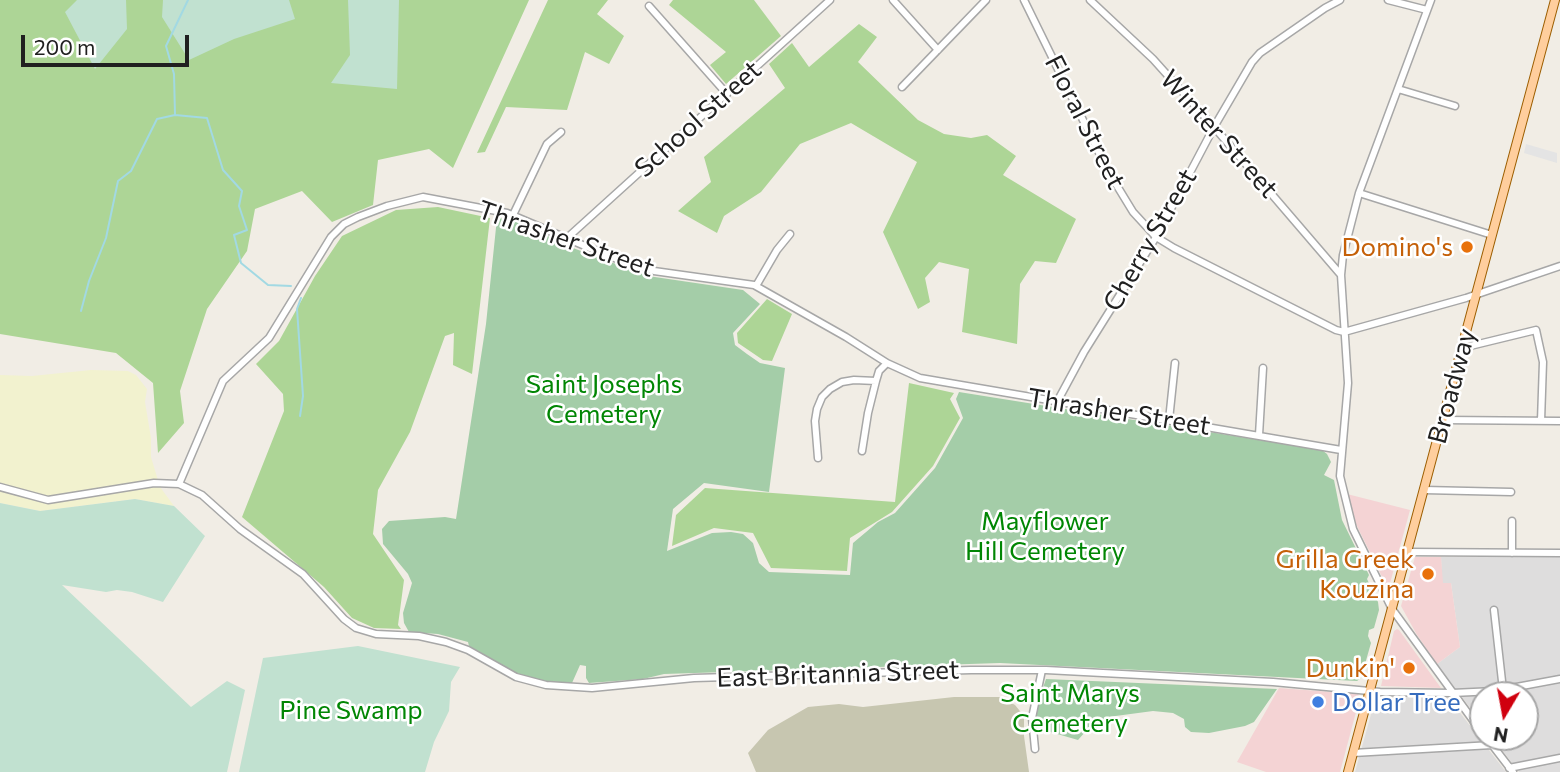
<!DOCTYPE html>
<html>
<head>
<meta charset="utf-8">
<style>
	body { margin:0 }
	#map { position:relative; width:1560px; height:772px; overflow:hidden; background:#f1ede5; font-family:Commissioner,sans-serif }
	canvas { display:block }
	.north { position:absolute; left:1469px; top:681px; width:70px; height:70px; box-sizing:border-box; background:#fff; border:2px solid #a6a6a6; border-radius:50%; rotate:190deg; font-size:19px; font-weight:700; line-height:28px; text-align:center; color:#202020 }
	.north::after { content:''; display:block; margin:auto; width:24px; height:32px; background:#d0000e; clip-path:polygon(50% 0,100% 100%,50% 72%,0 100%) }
	.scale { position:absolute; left:21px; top:35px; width:168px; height:32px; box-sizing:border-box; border:4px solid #202020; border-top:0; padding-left:9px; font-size:21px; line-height:24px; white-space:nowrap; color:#202020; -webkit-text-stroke:5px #fff; paint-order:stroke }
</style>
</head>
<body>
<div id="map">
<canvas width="1560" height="772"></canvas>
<div class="north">N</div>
<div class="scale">200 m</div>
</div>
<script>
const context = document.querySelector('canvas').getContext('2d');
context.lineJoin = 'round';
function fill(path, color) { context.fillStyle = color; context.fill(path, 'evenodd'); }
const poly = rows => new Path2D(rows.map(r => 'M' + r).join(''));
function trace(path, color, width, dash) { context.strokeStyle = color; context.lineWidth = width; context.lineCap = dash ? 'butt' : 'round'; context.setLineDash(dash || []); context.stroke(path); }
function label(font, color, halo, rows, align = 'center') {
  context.font = font + ' Commissioner,sans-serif'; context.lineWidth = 5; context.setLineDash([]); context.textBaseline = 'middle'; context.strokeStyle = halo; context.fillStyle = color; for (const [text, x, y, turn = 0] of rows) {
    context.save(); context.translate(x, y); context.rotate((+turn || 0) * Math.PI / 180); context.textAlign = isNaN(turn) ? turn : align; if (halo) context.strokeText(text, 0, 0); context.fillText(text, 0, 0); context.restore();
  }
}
fill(poly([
	[1441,557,1560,557,1560,772,1519,772,1492,737,1525,737,1525,695,1483,695,1483,725,1437,664,1460,647,1451,583,1442,583],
	[1447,696,1506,772,1355,772,1375,700,1378,697]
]), '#dedddd');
fill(poly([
	[1347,494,1410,510,1389,587,1386,585,1355,522],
	[1415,557,1441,557,1443,583,1451,583,1460,647,1437,664,1417,635,1401,606],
	[1397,629,1399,630,1441,688,1381,686,1394,631],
	[1279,688,1358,694,1360,697,1340,772,1266,772,1237,762]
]), '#f4d3d4');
fill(poly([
	[954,697,1000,697,1015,705,1024,716,1024,736,1029,772,756,772,748,753,768,730,808,707,839,704,863,707]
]), '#c7c6b0');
fill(poly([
	[91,370,128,371,136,375,147,389,145,402,151,438,151,457,160,487,174,506,135,499,40,511,0,503,0,375,32,376]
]), '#f2f2cf');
fill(poly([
	[0,0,529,0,453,168,429,149,378,160,373,205,332,222,302,191,255,209,247,251,207,309,180,391,184,423,158,453,153,383,116,353,0,334],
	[548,0,608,0,597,14,624,36,609,64,585,52,567,110,506,107,485,152,477,153],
	[673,0,754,0,781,36,726,84,710,65,726,52,669,5],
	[859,24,877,37,858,62,918,120,944,134,971,138,987,135,1016,156,1003,175,1076,219,1056,263,1035,261,1020,284,1017,344,962,332,969,269,939,262,925,278,930,302,918,309,883,232,917,162,851,123,800,144,761,192,724,216,717,233,678,211,711,182,704,157,785,88,769,64,792,43,809,67],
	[438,207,490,218,472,374,453,365,454,333,445,336,410,432,378,490,373,534,404,580,398,625,401,629,374,628,352,618,324,587,242,517,284,411,283,394,256,364,279,341,315,276,342,236,396,210],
	[767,299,792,314,772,361,763,360,738,343,737,333],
	[909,383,954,393,950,399,960,418,933,466,892,512,850,538,847,571,771,568,753,533,714,528,672,546,676,515,705,488,895,502]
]), '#add596');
fill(poly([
	[77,0,126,0,127,29,95,69,65,12],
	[163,0,289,0,295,19,234,39,189,60,162,17],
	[348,0,399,0,397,89,331,83,350,55],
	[135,499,174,506,205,536,163,602,132,592,117,590,106,592,62,585,191,707,227,681,245,690,227,772,0,772,0,503,40,511],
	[358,646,460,667,451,682,449,711,434,742,425,772,239,772,263,658]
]), '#c1e1d0');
fill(poly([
	[497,218,514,220,554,239,554,242,562,248,573,248,648,276,743,290,760,304,733,333,735,345,747,354,760,363,785,368,769,492,704,483,673,509,667,551,712,533,731,532,743,534,753,543,759,563,769,572,850,575,853,543,878,522,895,513,935,468,963,418,956,399,959,392,1322,450,1327,454,1331,462,1324,475,1334,480,1342,520,1369,575,1367,579,1378,602,1379,610,1374,628,1369,630,1368,636,1371,643,1361,678,1357,681,1000,663,664,674,643,679,589,683,586,678,586,666,580,665,572,683,569,684,542,681,518,674,469,646,468,642,438,634,409,632,404,623,403,613,412,583,408,574,383,544,382,529,389,521,445,517,456,519,486,324],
	[1046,679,1277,689,1254,722,1245,726,1209,733,1191,732,1185,727,1184,719,1173,713,1153,711,1108,717,1086,731,1078,740,1033,727,1035,711]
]), '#a4cda8');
fill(poly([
	[1526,144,1557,153,1557,163,1524,153]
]), '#e4e4e4');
trace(poly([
	[175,115,207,118,223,170,242,191,239,206,247,230,234,235,241,263,268,285,291,286],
	[81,311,89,281,106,238,118,181,131,171,157,119,175,115,174,74,166,46,188,0],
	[300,416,303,396,297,309,301,298]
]), '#a2d9e3', 2);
const minor = poly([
	[893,0,938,50],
	[1024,0,1108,171,1133,212,1156,237,1174,248,1336,330,1344,332,1466,298,1560,266],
	[1090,0,1153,59,1214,127,1341,275],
	[1388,0,1427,10],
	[1431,0,1359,193,1343,255,1341,275,1348,383,1340,476,1353,529,1392,609,1483,734],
	[649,6,727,94],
	[902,87,986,0],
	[1398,89,1455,106],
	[1359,193,1492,235],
	[513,215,547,144,561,132],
	[567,238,830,0],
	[756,286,777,250,790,234],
	[1462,348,1536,330,1543,362,1541,421],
	[1057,402,1084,352,1156,237,1214,127,1252,62,1260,53,1325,8,1340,0],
	[1169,420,1175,363],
	[1443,420,1560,421],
	[1259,435,1263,368],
	[862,451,868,413,876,381,879,371,887,363],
	[818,458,815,421,817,409,822,397,830,389,842,382,854,380,876,381],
	[179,484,202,495,240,529,303,574,344,619,356,628,376,634,419,636,446,642,468,650,516,677,546,685,592,688,694,678,971,670,1046,670,1273,682,1380,692,1452,693,1495,691,1560,679],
	[0,487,48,500,154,483,179,484,223,381,269,338,331,237,344,224,358,217,387,206,423,197,507,213,611,257,654,271,754,285,846,337,887,363,920,378,1341,450],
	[1424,490,1511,492],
	[1407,552,1560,553],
	[1512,553,1512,521],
	[1494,610,1503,690],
	[1486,737,1513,772],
	[1035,749,1032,718,1042,670],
	[1353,753,1492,745],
	[1509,768,1560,758]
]);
const major = poly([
	[1348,772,1555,0]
]);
trace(minor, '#a7a7a7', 9);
trace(major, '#9c5e00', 10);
trace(minor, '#fff', 6);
trace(major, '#ffce9d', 8);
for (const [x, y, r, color] of [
	[1467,247,7,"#e8710a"],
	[1428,574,7,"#e8710a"],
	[1409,668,7,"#e8710a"],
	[1318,702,7,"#3f7fe0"]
]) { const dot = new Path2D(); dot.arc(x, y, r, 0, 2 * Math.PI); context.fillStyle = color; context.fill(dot); trace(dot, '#fff', 2.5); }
label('26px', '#202020', '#fff', [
	["School Street",698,119,-42],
	["Floral Street",1085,122,63],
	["Winter Street",1219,134,48],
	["Thrasher Street",566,239,19],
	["Cherry Street",1150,240,-60],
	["Broadway",1452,386,-75],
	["Thrasher Street",1119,412,9],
	["East Britannia Street",838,674,-2]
]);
label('26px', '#c56008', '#fff', [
	["Domino's",1453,247],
	["Grilla Greek",1414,559],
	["Kouzina",1414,589],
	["Dunkin'",1395,668]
], 'right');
label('26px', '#018604', '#fff', [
	["Saint Josephs",604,384],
	["Cemetery",604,414],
	["Mayflower",1045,521],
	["Hill Cemetery",1045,551],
	["Saint Marys",1070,693],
	["Cemetery",1070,723],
	["Pine Swamp",351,710]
]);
label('26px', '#366cbe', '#fff', [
	["Dollar Tree",1332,702]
], 'left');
</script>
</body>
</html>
